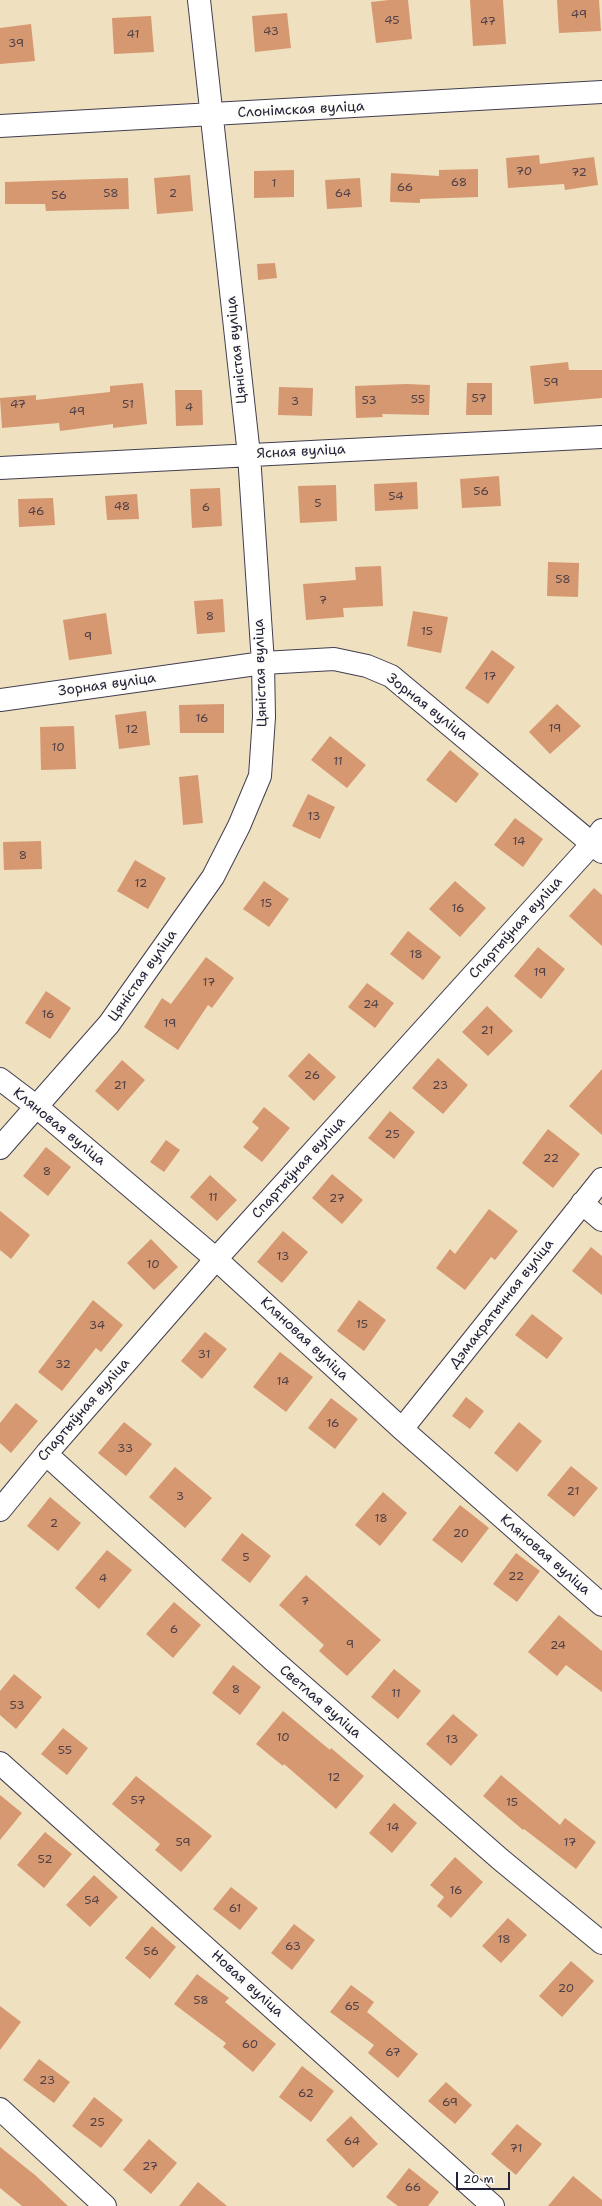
<!DOCTYPE html>
<html>
<head>
<meta charset="utf-8">
<style>
	body { margin:0 }
	#map { position:relative; width:602px; height:2206px; overflow:hidden; background:#efe0c0; font-family:"Shantell Sans",sans-serif }
	canvas { display:block }
	.scale { position:absolute; left:456px; top:2172px; width:54px; height:18px; box-sizing:border-box; border:2px solid #22223b; border-top:0; padding-left:5px; font-size:12px; line-height:14px; white-space:nowrap; color:#22223b; -webkit-text-stroke:3px #fdfcf7; paint-order:stroke }
</style>
</head>
<body>
<div id="map">
<canvas width="602" height="2206"></canvas>
<div class="scale">20 m</div>
</div>
<script>
const context = document.querySelector('canvas').getContext('2d');
context.lineJoin = 'round';
function fill(path, color) { context.fillStyle = color; context.fill(path, 'evenodd'); }
const poly = rows => new Path2D(rows.map(r => 'M' + r).join(''));
function trace(path, color, width, dash) { context.strokeStyle = color; context.lineWidth = width; context.lineCap = dash ? 'butt' : 'round'; context.setLineDash(dash || []); context.stroke(path); }
function label(font, color, halo, rows, align = 'center') {
  context.font = font + ' "Shantell Sans",sans-serif'; context.lineWidth = 4; context.setLineDash([]); context.textBaseline = 'middle'; context.strokeStyle = halo; context.fillStyle = color; for (const [text, x, y, turn = 0] of rows) {
    context.save(); context.translate(x, y); context.rotate((+turn || 0) * Math.PI / 180); context.textAlign = isNaN(turn) ? turn : align; if (halo) context.strokeText(text, 0, 0); context.fillText(text, 0, 0); context.restore();
  }
}
fill(poly([
	[389,0,408,0,412,39,376,43,371,2],
	[470,0,503,0,506,44,473,46],
	[557,0,599,0,601,31,559,33],
	[287,13,291,48,255,52,252,16],
	[151,16,154,52,114,54,112,18],
	[31,24,35,61,0,64,0,28],
	[539,155,540,164,594,157,598,185,565,190,564,184,508,188,506,158],
	[478,169,478,197,420,199,420,203,390,202,391,173,439,176,439,170],
	[294,170,294,197,254,198,254,171],
	[190,175,193,211,157,214,154,178],
	[128,178,129,209,46,211,45,204,5,204,5,182],
	[360,178,362,207,327,209,325,180],
	[275,263,277,278,258,280,257,264],
	[568,362,569,370,602,370,602,398,534,404,530,366],
	[143,383,147,424,113,428,113,424,60,431,59,423,2,428,0,398,36,395,36,400,110,392,110,386],
	[467,383,492,383,492,415,466,415],
	[406,384,430,385,429,415,382,414,383,417,356,418,355,386],
	[279,387,313,388,312,416,278,415],
	[175,390,202,390,203,425,176,426],
	[499,476,501,506,462,508,460,479],
	[417,482,418,509,375,511,374,484],
	[336,485,337,521,300,523,298,486],
	[220,488,222,526,192,528,190,489],
	[137,494,139,519,107,520,105,496],
	[53,498,55,525,19,527,18,499],
	[548,562,579,563,578,597,547,596],
	[381,566,383,606,343,608,344,617,306,620,303,584,356,580,355,567],
	[223,599,225,632,197,634,194,601],
	[413,611,448,617,441,653,407,646],
	[106,613,112,654,69,660,63,620],
	[492,650,515,667,488,704,465,688],
	[224,704,224,733,180,733,179,705],
	[557,704,581,726,550,754,529,732],
	[146,711,150,745,119,749,115,715],
	[74,726,76,769,41,770,40,727],
	[330,736,366,765,347,788,311,760],
	[450,750,479,774,456,803,426,780],
	[198,775,203,823,183,825,179,777],
	[308,794,335,807,320,839,292,826],
	[515,818,543,839,523,867,494,845],
	[41,841,42,869,4,870,3,842],
	[135,860,166,878,148,909,117,891],
	[264,881,289,899,269,927,243,909],
	[455,881,486,908,460,937,429,909],
	[594,888,602,895,602,946,569,916],
	[408,931,441,957,423,980,390,954],
	[538,947,565,969,541,999,514,976],
	[206,957,234,978,212,1008,208,1005,178,1050,144,1027,162,998,171,1004],
	[367,983,394,1003,375,1028,348,1007],
	[46,991,71,1008,50,1039,25,1023],
	[487,1006,513,1031,488,1056,462,1032],
	[309,1053,336,1077,314,1101,288,1076],
	[438,1058,468,1085,443,1114,412,1088],
	[122,1060,145,1080,118,1111,95,1091],
	[602,1069,602,1135,569,1106],
	[264,1107,290,1128,262,1162,243,1147,259,1128,252,1122],
	[390,1111,415,1132,394,1159,368,1138],
	[548,1129,580,1154,553,1188,522,1163],
	[166,1140,180,1150,164,1172,150,1162],
	[46,1147,71,1167,48,1196,23,1176],
	[332,1174,363,1200,342,1224,312,1198],
	[210,1175,237,1200,217,1221,190,1197],
	[489,1209,518,1231,495,1260,491,1257,465,1290,436,1268,450,1249,455,1254],
	[0,1211,30,1235,11,1259,0,1250],
	[283,1231,308,1252,282,1283,257,1262],
	[151,1239,178,1267,154,1290,127,1263],
	[591,1247,602,1256,602,1295,572,1271],
	[93,1300,123,1325,101,1352,96,1348,62,1391,38,1372],
	[359,1300,386,1320,364,1351,337,1331],
	[532,1314,563,1338,547,1359,515,1335],
	[205,1332,227,1349,202,1379,181,1361],
	[280,1352,313,1377,286,1412,253,1387],
	[466,1397,484,1411,470,1429,452,1416],
	[331,1398,358,1419,335,1449,308,1428],
	[16,1403,38,1421,11,1453,0,1443,0,1423],
	[124,1422,152,1444,126,1476,98,1453],
	[519,1422,542,1441,517,1472,494,1453],
	[571,1466,598,1488,574,1517,547,1495],
	[175,1467,212,1498,185,1528,149,1497],
	[383,1492,407,1513,380,1546,355,1525],
	[50,1497,81,1523,58,1551,27,1526],
	[460,1505,489,1528,462,1563,432,1540],
	[242,1533,271,1556,250,1583,221,1560],
	[107,1550,132,1570,99,1609,75,1588],
	[516,1553,540,1571,517,1602,493,1584],
	[306,1575,381,1640,347,1676,319,1651,324,1645,279,1605],
	[174,1602,201,1625,173,1658,146,1634],
	[559,1615,602,1651,602,1692,566,1665,557,1676,528,1652],
	[233,1665,261,1687,240,1715,212,1693],
	[394,1669,421,1691,398,1719,371,1697],
	[14,1674,42,1697,16,1729,0,1715,0,1691],
	[283,1711,330,1750,331,1748,364,1776,336,1809,284,1764,283,1766,256,1744],
	[453,1714,478,1735,451,1766,426,1744],
	[63,1728,88,1748,67,1775,41,1754],
	[501,1775,560,1825,565,1818,596,1842,576,1869,524,1829,523,1830,483,1796],
	[136,1776,212,1836,181,1872,155,1850,160,1844,112,1804],
	[0,1795,22,1813,0,1840],
	[394,1803,417,1823,392,1853,369,1833],
	[45,1832,72,1854,44,1888,17,1865],
	[455,1857,483,1882,451,1918,437,1906,444,1897,430,1885],
	[94,1875,118,1897,90,1927,66,1905],
	[231,1887,258,1908,240,1930,213,1909],
	[508,1918,527,1935,501,1963,482,1946],
	[294,1924,315,1940,292,1970,271,1953],
	[152,1926,176,1947,150,1979,125,1958],
	[571,1961,594,1981,562,2017,539,1996],
	[197,1974,229,1998,225,2002,276,2044,253,2072,223,2047,226,2043,174,2004],
	[351,1985,374,2002,367,2012,418,2054,398,2078,368,2053,374,2045,330,2012],
	[0,2006,21,2022,0,2050],
	[39,2059,70,2082,54,2103,23,2080],
	[302,2066,334,2091,311,2122,279,2097],
	[446,2082,472,2105,455,2124,428,2101],
	[94,2097,123,2120,101,2148,72,2126],
	[351,2116,378,2144,353,2168,326,2140],
	[517,2124,542,2144,516,2175,491,2154],
	[149,2139,177,2163,151,2194,123,2170],
	[0,2147,35,2175,68,2206,22,2206,0,2188],
	[409,2168,439,2192,428,2206,398,2206,386,2197],
	[573,2176,602,2200,602,2206,548,2206],
	[198,2182,227,2206,179,2206]
]), '#d69871');
const minor = poly([
	[0,126,602,92],
	[0,468,602,437],
	[0,700,263,663,334,659,367,666,391,676,602,852],
	[0,1079,37,1107,216,1259,402,1429,602,1605],
	[0,1148,109,1024,213,877,239,826,260,776,264,717,263,663,249,455,199,0],
	[582,1203,602,1220],
	[402,1429,602,1179],
	[46,1454,273,1660,500,1859,602,1943],
	[0,1510,46,1454,216,1259,592,844,602,830],
	[0,1763,493,2206],
	[0,2109,105,2206]
]);
trace(minor, '#413e4f', 24);
trace(minor, '#fff', 22);
label('12px', '#4f4048', null, [
	["49",579,15],
	["45",392,21],
	["47",488,22],
	["43",271,32],
	["41",133,35],
	["39",16,44],
	["70",524,172],
	["72",579,173],
	["68",459,183],
	["1",274,184],
	["66",405,188],
	["58",111,194],
	["2",173,194],
	["64",343,194],
	["56",59,196],
	["59",551,383],
	["57",479,399],
	["55",418,400],
	["53",369,401],
	["3",295,402],
	["47",18,405],
	["51",128,405],
	["4",189,408],
	["49",77,412],
	["56",481,492],
	["54",396,497],
	["5",318,504],
	["48",122,507],
	["6",206,508],
	["46",36,512],
	["58",563,580],
	["7",323,601],
	["8",210,617],
	["15",427,632],
	["9",88,637],
	["17",490,677],
	["16",202,719],
	["19",555,729],
	["12",132,730],
	["10",58,748],
	["11",338,762],
	["13",314,817],
	["14",519,842],
	["8",23,856],
	["12",141,884],
	["15",266,904],
	["16",458,909],
	["18",416,955],
	["19",540,973],
	["17",209,983],
	["24",371,1005],
	["16",48,1015],
	["19",170,1024],
	["21",487,1031],
	["26",312,1076],
	["21",120,1086],
	["23",440,1086],
	["25",392,1135],
	["22",551,1159],
	["8",47,1172],
	["11",213,1198],
	["27",337,1199],
	["13",283,1257],
	["10",153,1265],
	["15",362,1325],
	["34",97,1326],
	["31",204,1355],
	["32",63,1365],
	["14",283,1382],
	["16",333,1424],
	["33",125,1449],
	["21",573,1492],
	["3",180,1497],
	["18",381,1519],
	["2",54,1524],
	["20",461,1534],
	["5",246,1558],
	["22",516,1577],
	["4",103,1579],
	["7",305,1602],
	["6",174,1630],
	["9",350,1645],
	["24",558,1646],
	["8",236,1690],
	["11",396,1694],
	["53",17,1706],
	["10",283,1738],
	["13",452,1740],
	["55",65,1751],
	["12",334,1778],
	["57",138,1801],
	["15",512,1803],
	["14",393,1828],
	["59",183,1843],
	["17",570,1843],
	["52",45,1860],
	["16",456,1891],
	["54",92,1901],
	["61",235,1909],
	["18",504,1940],
	["63",293,1947],
	["56",151,1952],
	["20",566,1989],
	["58",201,2001],
	["65",352,2007],
	["60",250,2045],
	["67",393,2053],
	["23",47,2081],
	["62",306,2094],
	["69",450,2103],
	["25",97,2123],
	["64",352,2142],
	["71",516,2149],
	["27",150,2167],
	["66",413,2188]
]);
label('14px', '#22223b', '#fdfcf7', [
	["Слонімская вуліца",301,110,-3],
	["Цяністая вуліца",237,350,-96],
	["Ясная вуліца",301,452,-3],
	["Цяністая вуліца",261,673,-92],
	["Зорная вуліца",107,685,-8],
	["Зорная вуліца",427,707,38],
	["Спартыўная вуліца",516,928,-48],
	["Цяністая вуліца",143,976,-55],
	["Кляновая вуліца",59,1127,39],
	["Спартыўная вуліца",299,1168,-48],
	["Дэмакратычная вуліца",502,1304,-52],
	["Кляновая вуліца",304,1339,43],
	["Спартыўная вуліца",84,1410,-49],
	["Кляновая вуліца",545,1555,41],
	["Светлая вуліца",320,1702,41],
	["Новая вуліца",247,1984,42]
]);
</script>
</body>
</html>
